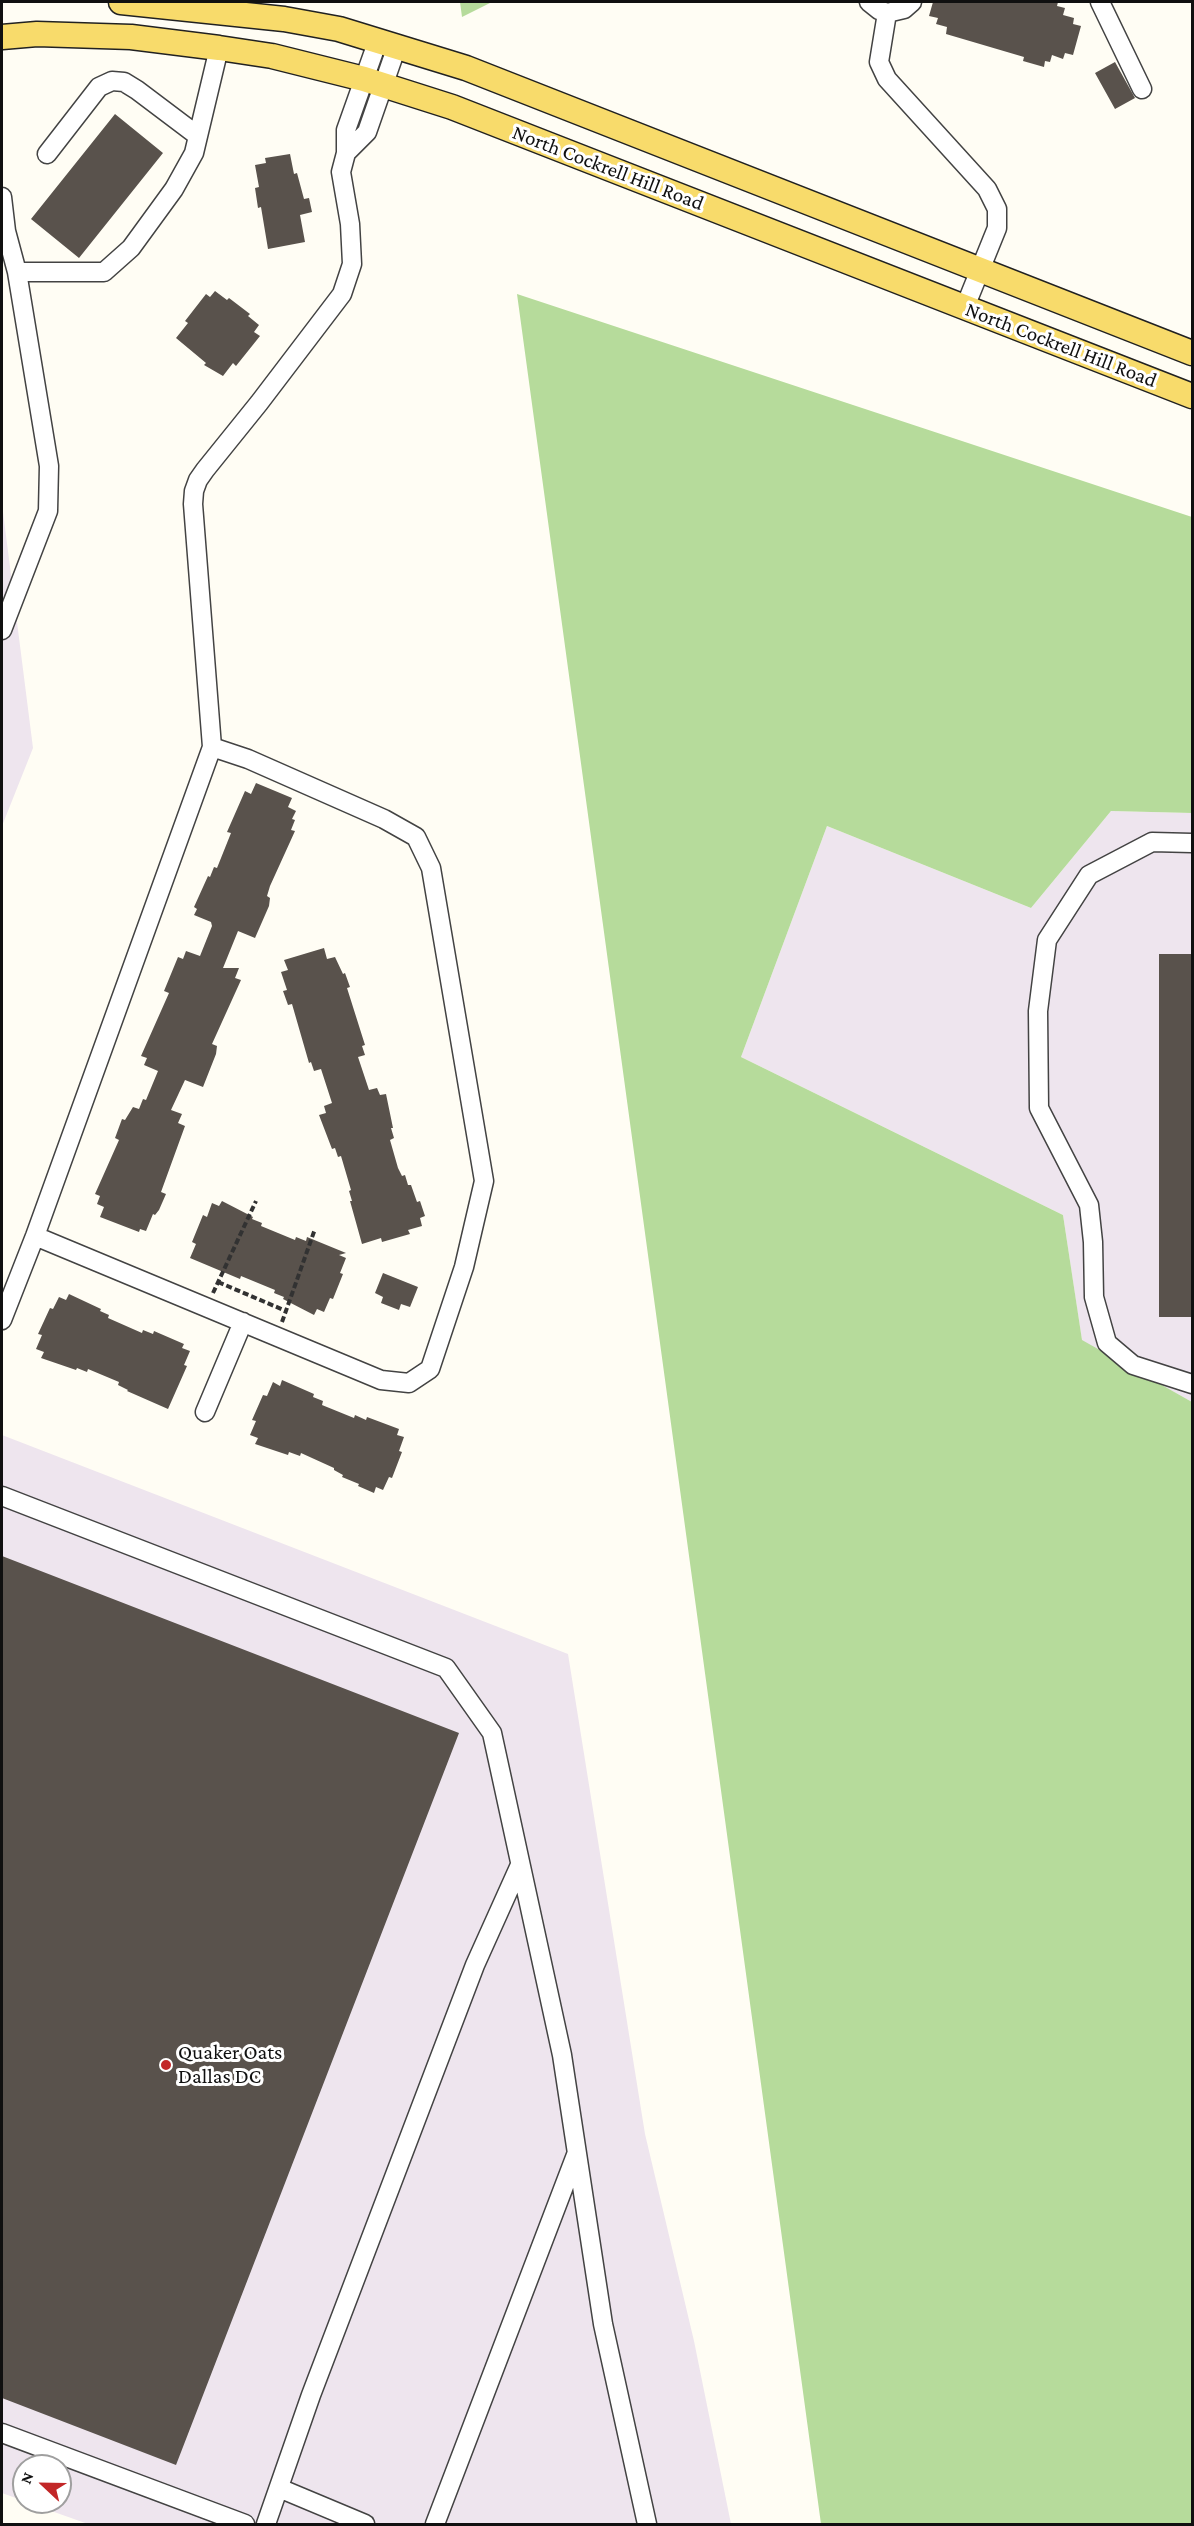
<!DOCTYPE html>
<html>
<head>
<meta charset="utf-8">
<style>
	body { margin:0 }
	#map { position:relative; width:1194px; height:2526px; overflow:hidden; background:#fffdf4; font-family:"Crimson Pro",serif }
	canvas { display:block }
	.frame { position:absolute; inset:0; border:3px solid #101010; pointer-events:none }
	.north { position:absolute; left:12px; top:2454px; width:60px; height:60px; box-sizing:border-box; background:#fff; border:2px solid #9f9f9f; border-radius:50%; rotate:292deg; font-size:16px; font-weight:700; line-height:24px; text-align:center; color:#101010 }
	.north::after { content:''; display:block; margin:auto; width:21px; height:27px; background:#c22728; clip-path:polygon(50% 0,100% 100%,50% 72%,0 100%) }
</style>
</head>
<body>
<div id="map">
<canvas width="1194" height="2526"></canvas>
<div class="frame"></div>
<div class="north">N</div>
</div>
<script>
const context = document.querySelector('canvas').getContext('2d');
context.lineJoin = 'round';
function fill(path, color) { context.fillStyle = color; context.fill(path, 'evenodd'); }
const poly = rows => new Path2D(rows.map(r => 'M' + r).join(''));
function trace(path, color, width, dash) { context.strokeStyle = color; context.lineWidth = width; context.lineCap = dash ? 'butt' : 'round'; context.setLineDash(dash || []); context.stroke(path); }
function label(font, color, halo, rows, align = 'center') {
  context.font = font + ' "Crimson Pro",serif'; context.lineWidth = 6; context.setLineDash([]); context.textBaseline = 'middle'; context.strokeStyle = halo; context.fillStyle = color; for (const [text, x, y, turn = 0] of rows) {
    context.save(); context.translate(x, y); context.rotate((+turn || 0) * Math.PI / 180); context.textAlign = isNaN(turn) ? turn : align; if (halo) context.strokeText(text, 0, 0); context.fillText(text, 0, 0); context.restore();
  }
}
fill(poly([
	[2,504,33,748,2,826],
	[1111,811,1192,813,1192,1402,1082,1341,1063,1215,741,1057,827,826,1031,908],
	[2,1435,568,1654,645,2134,694,2341,731,2524,88,2524,26,2502,60,2502,60,2466,24,2466,24,2501,2,2493]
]), '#eee5ee');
fill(poly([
	[460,2,492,2,462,17],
	[517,294,1192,517,1192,813,1111,811,1031,908,827,826,741,1057,1063,1215,1082,1340,1192,1402,1192,2524,821,2524]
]), '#b6db9b');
fill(poly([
	[933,2,1058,2,1057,6,1065,8,1063,15,1074,18,1073,24,1081,26,1073,55,1065,53,1063,59,1052,55,1050,62,1045,61,1044,67,1023,61,1024,57,946,34,947,27,936,24,938,18,929,16],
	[1115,62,1135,98,1115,109,1095,73],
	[115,114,163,153,79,258,31,219],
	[290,154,294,174,297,173,304,199,309,198,312,212,300,215,305,242,268,249,261,207,258,208,255,188,259,187,255,165,266,163,265,158],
	[215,291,227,300,229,298,250,314,248,316,259,325,254,332,260,336,236,366,233,363,223,376,204,365,206,363,176,338,188,323,185,321,206,294,210,297],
	[256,783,292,798,288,807,296,811,292,819,295,820,291,830,295,831,270,886,267,896,270,898,269,906,255,938,238,931,223,968,239,968,235,978,241,980,212,1044,217,1046,216,1054,203,1087,185,1080,171,1110,182,1114,178,1123,185,1126,161,1192,166,1194,159,1210,155,1215,153,1214,146,1231,140,1229,139,1232,100,1217,104,1207,97,1204,100,1196,95,1194,119,1140,115,1138,122,1119,125,1120,133,1107,139,1109,143,1099,146,1100,158,1071,144,1065,147,1058,141,1056,169,993,164,991,178,957,183,959,186,951,200,956,212,926,211,922,194,915,197,909,194,907,208,876,210,877,214,867,217,868,231,833,227,832,245,791,251,794],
	[324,948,327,959,335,957,343,974,345,973,350,987,347,988,365,1045,362,1046,365,1055,358,1057,369,1090,377,1088,380,1095,386,1094,393,1128,391,1128,394,1138,390,1140,398,1168,402,1176,405,1175,408,1185,411,1185,417,1202,420,1201,425,1216,420,1218,422,1226,408,1230,410,1234,382,1242,381,1238,362,1244,350,1201,352,1201,349,1191,351,1190,341,1156,338,1157,335,1148,332,1149,319,1115,326,1113,324,1106,332,1103,321,1069,314,1071,311,1062,309,1063,292,1004,288,1005,283,991,287,990,281,972,288,970,284,960],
	[1159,954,1192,954,1192,1317,1159,1317],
	[222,1201,253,1217,252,1219,262,1223,261,1226,295,1240,296,1237,306,1241,307,1237,346,1253,339,1255,346,1258,340,1273,343,1274,333,1299,330,1298,324,1312,317,1309,314,1315,283,1299,284,1297,274,1293,275,1290,241,1276,240,1279,190,1258,196,1244,192,1242,203,1215,207,1217,212,1203,219,1206],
	[383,1273,418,1287,410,1307,401,1304,399,1310,381,1303,383,1297,375,1293],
	[69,1294,101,1309,100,1311,109,1315,108,1318,142,1333,143,1330,153,1334,154,1331,184,1344,182,1348,190,1351,184,1365,187,1366,168,1409,127,1391,128,1390,118,1385,119,1382,88,1369,87,1372,77,1368,76,1370,41,1358,44,1352,36,1349,42,1335,38,1334,50,1308,53,1309,59,1297,66,1300],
	[282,1380,314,1394,313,1397,323,1401,322,1405,354,1418,355,1415,366,1420,367,1417,399,1429,397,1435,404,1437,399,1451,402,1452,392,1478,389,1477,383,1490,376,1487,374,1493,358,1486,359,1484,342,1477,343,1475,334,1470,334,1468,301,1453,300,1456,289,1452,288,1455,255,1444,258,1438,250,1435,256,1421,252,1420,263,1395,267,1396,273,1382,280,1386],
	[2,1556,459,1733,176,2465,2,2398]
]), '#59524c');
const minor = poly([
	[869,2,879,10,887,13,904,9,912,2],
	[1100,2,1142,89],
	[887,13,879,62,887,79,987,189,997,209,997,228,965,307],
	[346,153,367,132,397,46],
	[47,154,99,87,112,81,124,82,137,90,198,136],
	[2,197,6,231,17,272,49,466,48,511,2,630],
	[17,272,104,272,131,248,174,189,194,153,219,48],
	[1192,843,1152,842,1089,875,1047,940,1038,1011,1039,1108,1089,1205,1093,1242,1094,1297,1107,1343,1133,1365,1192,1384],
	[35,1236,381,1380,409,1383,430,1369,464,1267,484,1181,431,868,416,837,384,819,248,759,212,747],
	[2,1320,35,1236,212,747,193,504,194,491,198,480,205,470,259,403,342,294,352,264,350,224,341,172,346,153,346,130,378,40],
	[205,1412,243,1322],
	[2,1496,446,1668,492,1733,562,2055,603,2324,647,2524],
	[2,2433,245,2524],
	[279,2488,365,2524],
	[266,2524,311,2395,475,1965,520,1865],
	[435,2524,576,2155]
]);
const major = poly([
	[121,2,284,19,339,29,466,68,1192,353],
	[2,37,37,34,131,37,219,48,272,56,364,79,452,107,1192,396]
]);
trace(minor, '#434343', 21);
trace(major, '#212121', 27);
trace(poly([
	[218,1282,286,1311],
	[213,1293,256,1201],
	[282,1322,315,1229]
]), '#323232', 4, [6, 3]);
trace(minor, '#fff', 18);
trace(major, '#f8db6b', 24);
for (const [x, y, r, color] of [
	[166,2065,6,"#c22728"]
]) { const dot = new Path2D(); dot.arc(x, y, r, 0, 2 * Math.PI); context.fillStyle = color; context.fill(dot); trace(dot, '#fff', 2); }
label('21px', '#101010', '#fff', [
	["North Cockrell Hill Road",608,168,21],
	["North Cockrell Hill Road",1061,345,21]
]);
label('21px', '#101010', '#fff', [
	["Quaker Oats",178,2053],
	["Dallas DC",178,2077]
], 'left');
</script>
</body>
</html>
